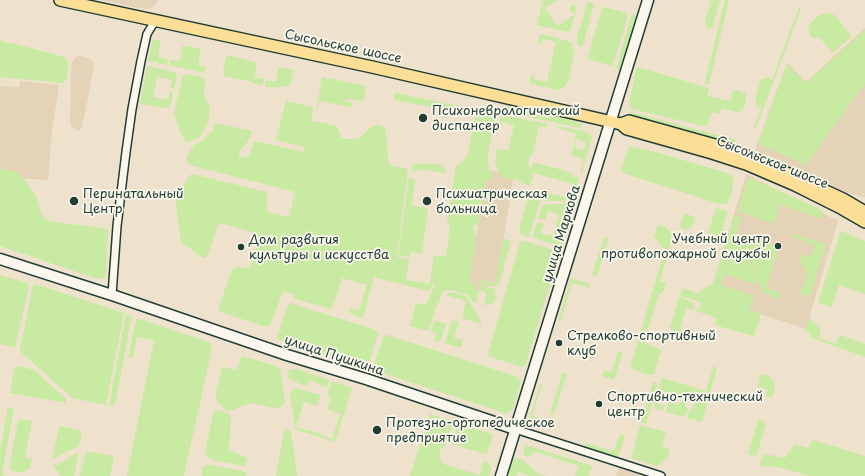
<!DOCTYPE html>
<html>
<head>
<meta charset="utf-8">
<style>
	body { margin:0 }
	canvas { display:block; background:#eee2cc }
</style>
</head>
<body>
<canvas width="865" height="476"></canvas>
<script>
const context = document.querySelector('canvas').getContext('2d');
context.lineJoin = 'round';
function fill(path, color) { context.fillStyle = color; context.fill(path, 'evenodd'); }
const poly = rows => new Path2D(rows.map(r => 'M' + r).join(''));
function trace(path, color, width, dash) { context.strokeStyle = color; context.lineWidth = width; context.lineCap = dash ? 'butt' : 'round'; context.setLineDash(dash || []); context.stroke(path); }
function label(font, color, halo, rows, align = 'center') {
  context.font = font + ' "Playpen Sans",sans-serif'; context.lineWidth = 3.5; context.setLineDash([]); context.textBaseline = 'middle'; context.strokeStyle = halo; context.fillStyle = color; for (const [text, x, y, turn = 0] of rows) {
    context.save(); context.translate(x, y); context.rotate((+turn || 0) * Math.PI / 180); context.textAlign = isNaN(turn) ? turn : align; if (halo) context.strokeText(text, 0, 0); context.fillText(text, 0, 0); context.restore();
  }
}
fill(poly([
	[100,0,158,0,155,5,148,9,138,8],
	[865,28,865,197,847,193,822,180,809,177,755,150,787,63,788,63,806,82],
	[80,56,91,59,93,62,94,67,82,128,79,131,71,126,70,120,71,71,72,63,76,57],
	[20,81,59,85,52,130,48,180,0,177,0,86,19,87],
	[488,170,514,175,496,284,479,291,475,290,468,283],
	[746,174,838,221,806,329,709,297],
	[620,465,652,476,616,476]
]), '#e4d3b6');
fill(poly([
	[543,0,557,0,545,8,557,26,574,15,569,8,574,4,576,9,571,30,569,31,568,32,537,25],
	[711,0,720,0,713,26,712,28,710,29,707,28,705,24,706,18],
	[725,0,729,0,709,84,707,85,705,82],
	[588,2,593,3,594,5,583,45,580,47,578,46,577,40,577,38,587,3],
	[603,7,604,7,626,13,628,16,613,65,612,66,589,59,588,57,602,8],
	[799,7,801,7,801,9,756,128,754,127,762,106,759,107,757,105,755,99,761,80,765,78,769,78,772,80],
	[825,13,835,15,851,36,851,37,833,53,820,38,819,37,815,39,812,38,810,35,808,29,810,23,817,17],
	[632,14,635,15,638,19,621,69,620,70,616,69],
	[865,30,865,83,806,165,758,144,787,64,806,83],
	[542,34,572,42,574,55,569,80,565,86,558,90,530,84,529,82,532,74,534,74,534,79,547,82,556,42,542,39,541,44,538,44,540,35],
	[0,40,6,43,11,43,61,56,66,59,68,62,68,66,67,78,65,81,62,83,0,77],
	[153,40,156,40,161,41,158,57,168,59,167,65,158,63,157,61,153,62,148,61],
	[183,45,201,49,198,65,206,67,204,73,169,65,170,60,180,61],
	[228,55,255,62,257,63,254,77,264,79,263,84,261,85,254,84,252,82,224,76,223,71,226,57],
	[149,66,174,72,176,73,177,76,174,89,170,88,172,80,157,77,153,97,168,100,170,91,173,93,171,104,168,108,140,104,147,67],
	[279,67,294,70,290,85,279,87,267,87,265,86,266,80,276,82],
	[637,67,709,88,707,96,731,101,733,90,740,91,746,94,746,101,743,109,739,112,736,112,722,108,720,114,712,112,707,127,632,109,629,102],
	[187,74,204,77,205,80,204,95,210,108,208,123,200,137,186,143,179,129,174,113,182,77,184,75],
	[322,77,366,86,364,101,346,99,345,101,352,103,352,107,319,101,317,111,316,111],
	[396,93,493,113,496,116,487,157,488,159,489,170,493,176,493,180,486,179,478,225,473,225,476,240,469,283,475,284,475,290,479,291,476,303,475,303,473,302,468,295,450,290,444,291,442,292,439,303,437,303,429,331,410,326,416,303,426,305,435,284,431,284,433,285,429,291,374,277,363,318,351,314,349,311,350,308,359,310,367,285,342,278,334,303,331,309,295,299,293,296,293,294,283,291,270,325,267,327,220,312,219,307,231,272,233,269,236,267,248,268,251,265,259,240,259,237,256,233,220,223,218,224,208,255,205,258,200,256,181,242,176,204,176,197,177,194,181,190,189,176,192,174,267,192,267,212,289,217,295,192,190,165,187,161,187,156,190,151,194,145,203,140,213,130,215,123,252,131,251,135,246,144,239,152,239,156,243,158,250,155,254,141,304,152,305,147,276,140,286,101,312,107,313,110,311,121,334,125,337,127,341,137,344,139,357,139,360,137,373,126,378,125,384,127,386,132,388,161,390,164,393,166,405,168,408,170,397,257,409,259,406,280,430,284,434,255,446,257,450,226,447,223,456,166,464,160,468,155,475,115,394,100,394,96],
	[505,105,570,119,573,121,582,124,581,128,504,112],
	[630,112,736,140,734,143,731,144,728,143,632,116,630,115],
	[503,115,547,124,547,127,539,126,532,156,530,155,528,166,531,167,532,164,536,163,573,173,572,176,579,178,575,193,573,195,570,196,573,184,534,173,530,186,524,184,517,180,504,178,502,176,498,170,495,160,497,149,508,151,514,125,503,122,501,128,498,127,501,116],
	[558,126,586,132,588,133,591,136,592,138,582,172,580,172,584,159,571,155,574,144,575,144,576,148,584,150,586,143,578,139,575,142,574,142,576,133,557,128],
	[630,146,659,153,727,173,732,176,734,180,731,195,727,203,725,204,719,204,623,173,621,170,627,151],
	[413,164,440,164,444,167,446,173,419,169,418,171,415,171,412,170],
	[0,169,14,171,18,173,28,184,35,195,38,202,41,214,45,219,49,221,108,229,106,272,105,277,103,278,98,279,0,246],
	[749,177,819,209,823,212,823,216,822,218,818,218,782,205,779,206,775,220,773,223,772,223,740,212,738,210,748,178],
	[409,178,415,179,412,206,428,208,422,254,410,252,409,257,398,255],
	[532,189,568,198,565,201,552,201,542,200,540,201,529,237,522,235,520,233,519,230,530,191],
	[574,201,574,203,561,247,534,238,533,236,537,222,544,224,541,232,542,234,553,236,559,215,549,211,548,212,545,220,538,218,542,206,547,204,562,204],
	[716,208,728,211,719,239,714,242,706,239],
	[685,214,687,214,695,217,692,226,687,230,682,229,680,227,681,220],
	[734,215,741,217,736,235,741,237,757,280,755,284,725,274,721,285,754,296,749,310,761,314,754,336,715,325,717,318,696,311,697,308,700,308,701,302,680,296,682,288,697,293,713,283],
	[658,225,665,227,670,231,672,239,660,281,666,283,662,294,659,293,644,343,657,348,661,351,654,374,650,375,632,369,631,368,631,365,665,249,662,247,654,236],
	[841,231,865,241,865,294,839,285,832,307,818,303,840,233],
	[794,234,826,244,811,294,809,295,800,295,808,272,805,271,805,268,802,267,803,264,800,263,802,254,811,257,815,245,793,237],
	[742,236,744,237,745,236,779,247,766,288,781,293,779,299,763,293],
	[604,237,609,238,597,277,592,275],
	[503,238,511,241,499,285,495,286,487,286,484,285,483,282,485,279,487,279,487,282,495,284],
	[523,241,525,241,556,251,558,254,558,257,526,363,525,366,522,367,490,357,488,354,520,242],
	[0,275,28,283,29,287,15,347,13,347,0,344],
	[571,278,587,283,590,286,590,288,572,283,561,321,558,321],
	[477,280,481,280,483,286,485,288,493,288,495,290,494,292,496,296,494,303,488,305,484,305,487,293,480,290,481,283,478,281],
	[35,284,124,313,106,405,72,398,20,351,20,349,33,285],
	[451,292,466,296,469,300,475,312,481,320,481,324,462,318,466,301,447,295,449,293],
	[679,297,695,303,693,310,686,308,680,330,696,335,694,337,671,330,670,328],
	[290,303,376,330,378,334,369,362,368,365,363,366,279,340,277,337,287,307],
	[126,314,132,316,115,404,113,406,109,406],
	[137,318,209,342,212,348,184,476,127,476,154,340,137,337,133,358,128,357,136,320],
	[809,318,821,329,819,338,836,344,840,335,865,344,865,357,812,338,806,329],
	[434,320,446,324,441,340,438,342,434,341,436,333,431,332],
	[452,320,459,322,454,338,463,340,461,348,445,343],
	[384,335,387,335,518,377,520,379,521,382,513,409,508,413,505,413,376,371,373,367],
	[618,351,623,352,614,380,602,376,604,370,612,372],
	[242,356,276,366,280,370,282,379,285,402,283,405,278,408,273,408,251,403,244,405,233,410,228,411,223,408,217,402,216,392,222,368,224,367,236,370,237,369],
	[17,366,34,370,66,399,66,403,10,393,14,369],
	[713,366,717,368,702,422,687,418,690,409,693,409,698,394,691,391,687,403,686,402,685,407,688,408,685,417,666,412,669,397,671,398,672,402,675,404,679,404,681,402,682,398,679,394,675,394,672,396,668,395,668,392,662,390,660,398,666,400,666,401,660,399,658,404,662,406,663,404,665,404,663,411,654,408,662,378,706,391],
	[290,369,296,369,329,380,327,387,309,380,307,386,290,380,288,376,288,373],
	[562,373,567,374,554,415,550,414],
	[761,374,770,376,772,379,775,383,775,387,772,398,766,396,768,390,758,387],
	[332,381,352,388,335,442,297,430,295,429,290,394,291,392,295,388,321,395,317,406,304,402,296,427,309,431,309,430,320,433,320,435,332,439,340,414,327,409,331,397,327,396],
	[653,382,658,383,646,424,641,422],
	[540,384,542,384,532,416,543,419,540,428,529,425,528,422],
	[8,407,14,408,2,473,3,475,7,476,0,476,0,451],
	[216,410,219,410,229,414,231,418,229,450,247,458,247,461,246,464,244,466,212,460,207,456,205,453,213,414],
	[430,414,453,421,453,422,446,445,443,447,441,449,439,455,441,461,446,465,480,475,484,460,487,462,491,467,489,476,410,476],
	[759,418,766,424,756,457,748,454],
	[20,419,32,421,25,457,32,459,30,468,22,473,11,470,9,468,18,420],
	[458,423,492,434,493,436,487,454,485,454,452,444],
	[640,425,666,432,662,446,670,449,668,457,662,463,656,466,631,458],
	[61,426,82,431,79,446,52,459,59,428],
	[287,429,289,430,291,432,297,476,276,476,284,432],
	[621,434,623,434,625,436,618,457,616,458,586,448,585,447,586,443,612,451,614,450,620,435],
	[813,440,865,456,865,476,810,476,778,467,767,466,759,467,763,454,770,455,785,458,795,444,808,448],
	[526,445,592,466,589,476,575,476,578,466,536,452,533,453,529,457,523,455],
	[79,452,74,476,61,476,52,465,59,465,60,462,64,463,65,459,69,459,70,456],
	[91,452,114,456,110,476,80,476,85,454,88,452],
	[515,458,517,458,522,459,537,473,546,476,530,476,518,472,517,476,508,476,513,460],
	[206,465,211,465,242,471,246,473,246,476,202,476,203,467]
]), '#c8eaa2');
const street = poly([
	[112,295,117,226,126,152,132,109,141,61,147,34,155,21],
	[515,429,661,476]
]);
const secondary = poly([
	[0,259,112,295,287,355,366,379,515,429],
	[501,476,648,0]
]);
const primary = poly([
	[60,0,372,67,621,124,627,129,712,153,746,164,795,185,839,207,865,222],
	[621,124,629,121,715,145,735,151,798,178,843,199,865,212]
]);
trace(street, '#1f3d34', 10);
trace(secondary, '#1f3d34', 13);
trace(primary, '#1f3d34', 14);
trace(street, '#fbf7ec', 7);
trace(secondary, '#fbf7ec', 10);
trace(primary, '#fdde96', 11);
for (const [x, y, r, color] of [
	[423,118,5,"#1f3d34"],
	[74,201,5,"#1f3d34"],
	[427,201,5,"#1f3d34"],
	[778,246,4,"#1f3d34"],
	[241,247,4,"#1f3d34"],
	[559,343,4,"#1f3d34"],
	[599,404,4,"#1f3d34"],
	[377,430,5,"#1f3d34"]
]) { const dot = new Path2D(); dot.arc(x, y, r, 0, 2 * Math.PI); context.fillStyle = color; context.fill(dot); trace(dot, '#fbf7ec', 1.5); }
label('13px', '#1f3d34', '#fbf7ec', [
	["Сысольское шоссе",343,47,12],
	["Сысольское шоссе",772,163,22],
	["улица Маркова",562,234,-73],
	["улица Пушкина",334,356,18]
]);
label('13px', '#1f3d34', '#fbf7ec', [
	["Психоневрологический",432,111],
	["диспансер",432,126],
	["Перинатальный",83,194],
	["Центр",83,209],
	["Психиатрическая",436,194],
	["больница",436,209],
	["Учебный центр",770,239,"right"],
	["противопожарной службы",770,254,"right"],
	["Дом развития",249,240],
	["культуры и искусства",249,255],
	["Стрелково-спортивный",567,336],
	["клуб",567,351],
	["Спортивно-технический",607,397],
	["центр",607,412],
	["Протезно-ортопедическое",386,423],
	["предприятие",386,438]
], 'left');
</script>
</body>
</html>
